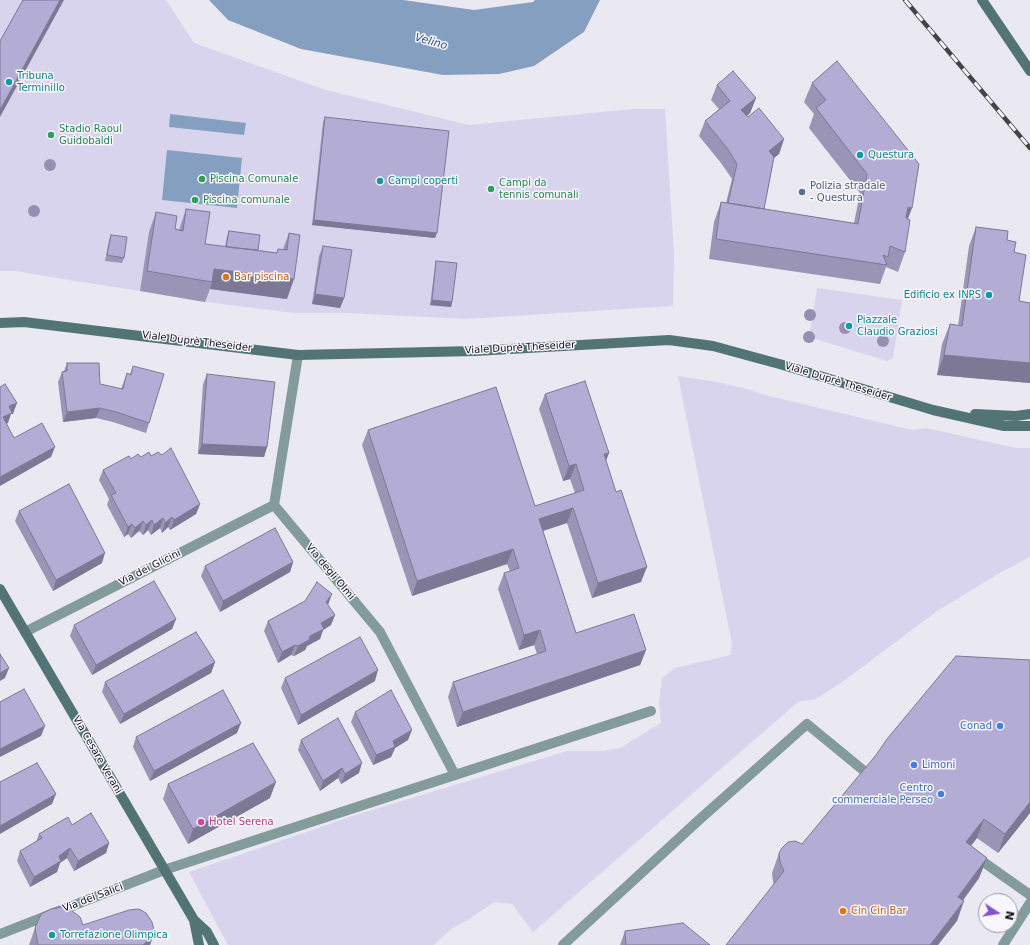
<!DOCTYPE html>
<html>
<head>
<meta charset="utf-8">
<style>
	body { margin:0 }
	#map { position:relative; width:1030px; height:945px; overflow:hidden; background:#eae9f1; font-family:"DejaVu Sans",sans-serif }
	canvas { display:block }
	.north { position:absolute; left:978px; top:893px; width:40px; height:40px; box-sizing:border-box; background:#f8f6ff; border:1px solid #9b9aa1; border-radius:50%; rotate:102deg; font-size:11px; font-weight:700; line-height:16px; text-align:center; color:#101013 }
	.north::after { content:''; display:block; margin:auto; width:14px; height:18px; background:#8154cd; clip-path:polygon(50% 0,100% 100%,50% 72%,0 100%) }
</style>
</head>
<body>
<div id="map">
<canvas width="1030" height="945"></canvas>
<div class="north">N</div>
</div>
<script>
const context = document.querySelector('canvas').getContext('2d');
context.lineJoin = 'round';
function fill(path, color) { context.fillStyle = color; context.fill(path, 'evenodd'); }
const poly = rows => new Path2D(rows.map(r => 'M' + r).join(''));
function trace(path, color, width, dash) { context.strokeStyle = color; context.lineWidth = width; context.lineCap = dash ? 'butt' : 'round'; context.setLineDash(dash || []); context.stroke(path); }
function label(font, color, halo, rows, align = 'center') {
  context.font = font + ' "DejaVu Sans",sans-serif'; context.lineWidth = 3; context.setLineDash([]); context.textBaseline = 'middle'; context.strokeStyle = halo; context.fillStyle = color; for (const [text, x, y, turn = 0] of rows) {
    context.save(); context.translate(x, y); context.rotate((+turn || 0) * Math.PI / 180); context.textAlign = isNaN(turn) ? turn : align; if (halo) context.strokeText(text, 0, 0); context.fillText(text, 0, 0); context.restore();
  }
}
fill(poly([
	[0,0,166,0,194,43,326,90,469,125,633,109,665,109,674,254,673,306,466,319,347,313,294,313,205,302,140,291,56,278,16,271,0,271],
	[817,288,902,300,893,358,887,361,809,337],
	[678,376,711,381,744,388,765,395,912,430,926,428,1016,448,1030,448,1030,557,998,574,937,611,845,680,816,699,798,702,533,932,512,904,494,902,469,919,451,929,434,945,228,945,189,872,362,813,567,751,603,751,620,748,661,723,659,702,662,678,675,668,730,655,732,644]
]), '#d8d4ee');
fill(poly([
	[209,0,403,0,474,10,533,2,535,0,600,0,584,32,534,66,499,74,443,75,301,49,228,20],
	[170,114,246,123,244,135,169,127],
	[167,150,242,158,237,208,162,200]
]), '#859fc1');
trace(poly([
	[298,355,274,505,380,632,455,775],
	[25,632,274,505],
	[975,856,1030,895],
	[0,934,164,870,651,711],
	[563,945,700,819,807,724,869,775],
	[1003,945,1030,903]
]), '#839b9b', 10);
trace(poly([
	[982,0,1030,71],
	[0,323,24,322,298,355,475,351,669,340,713,346,783,365,933,410,1004,426,1030,426],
	[975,414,1016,416,1030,414],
	[0,589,194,920,199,945],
	[194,920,207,932,214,945]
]), '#527475', 10);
const rail = poly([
	[905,0,1030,148]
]);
trace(rail, '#444448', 4.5);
trace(rail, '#f8f6ff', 3, [9]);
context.fillStyle = '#968fb1';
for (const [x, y] of [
	[50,165],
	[34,211],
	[810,315],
	[845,328],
	[809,337],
	[883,341]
]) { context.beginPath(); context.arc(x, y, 6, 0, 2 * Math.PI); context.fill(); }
fill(poly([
	[837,61,908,219,905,252,898,272,886,267,880,284,709,259,714,222,721,202,726,203,732,179,721,163,699,136,705,121,719,109,711,100,717,85,756,98,750,113,747,116,748,117,784,139,779,154,774,158,764,209,854,223,860,193,809,128,814,114,804,102,812,83],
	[325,117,435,238,312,225,323,122],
	[186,209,205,244,225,247,227,236,229,231,258,250,276,253,283,249,289,233,287,299,210,289,205,302,140,291,149,232,156,212,175,229,179,230],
	[976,227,1007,240,1014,252,1019,301,1030,303,1030,383,937,375,942,344,950,324,958,326,969,246],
	[111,235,124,258,122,263,105,261,109,240],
	[323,246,344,298,340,308,312,304,319,256],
	[436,261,452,302,451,307,430,305,435,266],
	[67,363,100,384,121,389,127,373,130,374,133,366,149,423,146,433,113,422,96,418,63,422,58,382,62,372,64,371],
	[207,374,267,447,264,457,198,454,203,384],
	[545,394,609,453,606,460,641,582,592,598,567,523,543,531,576,633,646,650,640,665,457,727,448,697,453,682,537,654,534,645,519,650,498,589,504,573,510,571,507,564,412,596,362,445,368,430,535,506,575,493,570,479,563,481,539,409],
	[151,456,200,504,196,514,170,530,168,527,162,533,160,528,151,535,148,530,143,535,139,531,131,538,128,534,124,537,107,505,109,499,99,480,103,470,131,459,141,457],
	[19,511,102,563,53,591,15,521],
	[293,562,290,572,220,612,201,576,205,566],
	[328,605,335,615,331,625,323,630,320,639,307,646,305,650,294,656,291,655,278,663,264,631,268,621],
	[176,619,172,629,92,675,70,636,74,625],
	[215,662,211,673,120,724,102,692,105,682],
	[285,678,375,681,298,725,281,688],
	[355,712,408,740,395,748,391,757,373,765,351,722],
	[237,733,150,781,133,747,136,737],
	[301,740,359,773,341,784,338,778,320,791,298,750],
	[876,755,1030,813,998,853,977,838,971,846,987,858,979,878,963,900,957,921,774,884,773,882,772,873,779,853,802,844],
	[168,784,270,798,188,844,163,799],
	[72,825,109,843,106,853,74,871,67,858,60,863,57,872,30,887,17,861,20,851,36,842,39,834],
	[83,925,153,936,150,945,29,945,35,928],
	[625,931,626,945,620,945]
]), '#9a94b7');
fill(poly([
	[60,0,64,0,0,117,0,110],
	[756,98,750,113,736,125,741,110],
	[784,139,779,154,764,166,769,151],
	[908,207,912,208,905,227,901,227],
	[314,220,437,233,435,238,312,225],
	[214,269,294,279,287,299,210,289,212,282],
	[315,294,344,298,340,308,312,304],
	[432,300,452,302,451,307,430,305],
	[944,355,1030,363,1030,383,937,375],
	[17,403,13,414,11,414,8,423,0,427,3,417,9,406],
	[100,408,96,418,63,422,67,412],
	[202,444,267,447,264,457,198,454],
	[55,447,51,457,0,486,0,477],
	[609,453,603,468,604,454],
	[576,464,570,479,563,481,569,466],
	[200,504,196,514,170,530,174,520],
	[573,508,567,523,533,534,539,519],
	[172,517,168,527,162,533,165,523],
	[163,518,160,528,151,535,154,525],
	[152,520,148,530,143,535,146,525],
	[143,521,139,531,131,538,135,528],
	[132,524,128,534,124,537,128,527],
	[513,549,507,564,412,596,417,581],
	[105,553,102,563,53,591,56,580],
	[293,562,290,572,220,612,223,601],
	[647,567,641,582,592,598,598,583],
	[332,594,328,605,326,602],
	[335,615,331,625,323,630,320,639,307,646,305,650,294,656,298,646,310,636,321,623],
	[176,619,172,629,92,675,96,665],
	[540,630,534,645,519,650,524,635],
	[295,645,291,655,278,663,282,652],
	[646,650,640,665,457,727,463,712],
	[215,662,211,673,120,724,124,714],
	[9,668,5,678,0,681,0,673],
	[378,670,375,681,298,725,301,715],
	[241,723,237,733,150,781,154,771],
	[45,726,41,736,0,757,0,749],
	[412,730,408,740,395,748,391,757,373,765,376,755,393,741],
	[362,763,359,773,341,784,345,774],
	[342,768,338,778,320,791,323,781],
	[276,782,270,798,188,844,193,829],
	[56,794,52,804,0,834,0,826],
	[1030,802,1030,813,998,853,1005,834],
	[984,819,977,838,958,861,966,842],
	[109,843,106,853,74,871,78,861],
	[70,848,67,858,60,863,57,872,30,887,34,877,59,856],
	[987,858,979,878,951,917,958,897],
	[964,901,957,921,938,945,930,945],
	[153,936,150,945,143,945]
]), '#7d7895');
const building = poly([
	[23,0,60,0,0,110,0,41,23,0],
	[837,61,919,164,912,208,908,207,906,218,910,220,905,252,890,246,888,257,883,255,887,265,716,239,721,202,858,224,867,174,816,108,826,100,812,83,837,61],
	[733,71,756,98,741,110,748,117,759,108,784,139,769,151,774,157,764,209,728,203,737,164,727,148,705,121,730,101,717,85,733,71],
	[325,117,449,131,437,233,314,220,325,117],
	[186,209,210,212,205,244,277,253,278,249,287,250,289,233,300,235,294,279,214,269,212,282,147,271,156,212,177,216,175,229,183,231,186,209],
	[976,227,1008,231,1007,240,1016,242,1014,252,1026,255,1019,301,1030,303,1030,363,944,355,950,324,962,326,976,227],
	[229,231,260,235,258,250,226,247,229,231],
	[111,235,127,237,124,258,107,255,111,235],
	[323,246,352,250,344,298,315,294,323,246],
	[436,261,457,263,452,302,432,300,436,261],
	[67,363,99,363,100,384,123,389,127,373,131,375,133,366,164,374,149,423,116,412,100,408,67,412,62,372,67,371,67,363],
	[207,374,275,382,267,447,202,444,207,374],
	[585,381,609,453,604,454,616,492,621,490,647,567,598,583,573,508,539,519,576,633,634,614,646,650,463,712,453,682,546,651,540,630,524,635,504,573,519,568,513,549,417,581,368,430,496,387,535,506,584,490,576,464,569,466,545,394,585,381],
	[5,384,17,403,9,406,12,413,3,417,14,438,42,423,55,447,0,477,0,387,5,384],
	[171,448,200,504,174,520,172,517,165,523,163,518,154,525,152,520,146,525,143,521,135,528,132,524,128,527,111,495,116,493,103,470,129,456,131,459,138,454,141,457,149,452,151,456,158,452,162,455,171,448],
	[69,484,105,553,56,580,19,511,69,484],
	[275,528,293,562,223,601,205,566,275,528],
	[154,581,176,619,96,665,74,625,154,581],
	[317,582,332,594,326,602,335,615,321,623,324,629,310,636,309,640,298,646,295,645,282,652,268,621,305,601,317,582],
	[196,632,215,662,124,714,105,682,196,632],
	[360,637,378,670,301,715,285,678,360,637],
	[0,654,9,668,0,673,0,654],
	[956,656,1030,660,1030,802,1005,834,984,819,966,842,987,858,958,897,964,901,930,945,726,945,784,871,780,862,779,853,782,848,788,842,795,841,802,844,876,755,887,739,956,656],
	[24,689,45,726,0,749,0,702,24,689],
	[223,690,241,723,154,771,136,737,223,690],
	[391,690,412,730,393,741,395,747,376,755,355,712,391,690],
	[338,718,362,763,345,774,342,768,323,781,301,740,338,718],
	[253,743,276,782,193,829,168,784,253,743],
	[37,763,56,794,0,826,0,782,37,763],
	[91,813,109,843,78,861,70,848,59,856,61,861,34,877,20,851,42,838,39,834,68,817,72,825,91,813],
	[61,907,71,910,80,917,83,925,129,910,139,909,146,913,152,922,154,930,153,936,143,945,38,945,35,928,41,914,51,909,61,907],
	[683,923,710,945,626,945,625,931,683,923]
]);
fill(building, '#b3acd5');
trace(building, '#7d7895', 1);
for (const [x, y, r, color] of [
	[9,82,4,"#0f9aa8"],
	[51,135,4,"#2e9e5b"],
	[860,155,4,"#0f9aa8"],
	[202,179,4,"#2e9e5b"],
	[380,181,4,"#0f9aa8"],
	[491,189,4,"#2e9e5b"],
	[802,192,4,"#5c6f8a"],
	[195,200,4,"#2e9e5b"],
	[226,277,4,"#e8710a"],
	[989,295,4,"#0f9aa8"],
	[849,326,4,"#0f9aa8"],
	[1000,726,4,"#3f7fe0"],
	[914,765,4,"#3f7fe0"],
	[941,794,4,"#3f7fe0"],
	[201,822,4,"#d1479c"],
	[843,911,4,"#e8710a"],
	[52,935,4,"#0f9aa8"]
]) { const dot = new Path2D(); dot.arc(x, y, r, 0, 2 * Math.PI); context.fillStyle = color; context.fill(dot); trace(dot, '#f8f6ff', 1.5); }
label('10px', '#0d838f', '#f8f6ff', [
	["Tribuna",17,76],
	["Terminillo",17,88],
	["Questura",868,155],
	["Campi coperti",388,181],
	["Edificio ex INPS",981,295,"right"],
	["Piazzale",857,320],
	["Claudio Graziosi",857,332],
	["Torrefazione Olimpica",60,935]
], 'left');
label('10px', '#27864d', '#f8f6ff', [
	["Stadio Raoul",59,129],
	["Guidobaldi",59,141],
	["Piscina Comunale",210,179],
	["Campi da",499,183],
	["tennis comunali",499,195],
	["Piscina comunale",203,200]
], 'left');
label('10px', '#4e5e75', '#f8f6ff', [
	["Polizia stradale",810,186],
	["- Questura",810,198]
], 'left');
label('10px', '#c56008', '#f8f6ff', [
	["Bar piscina",234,277],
	["Cin Cin Bar",851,911]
], 'left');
label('10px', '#101013', '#f8f6ff', [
	["Viale Duprè Theseider",197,342,7],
	["Viale Duprè Theseider",520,348,-3],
	["Viale Duprè Theseider",838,382,17],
	["Via dei Glicini",150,568,-27],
	["Via degli Olmi",330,572,50],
	["Via Cesare Verani",97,755,60],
	["Via dei Salici",93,898,-21]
]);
label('10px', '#366cbe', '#f8f6ff', [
	["Conad",992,726],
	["Limoni",922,765,"left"],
	["Centro",933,788],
	["commerciale Perseo",933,800]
], 'right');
label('10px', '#b23c85', '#f8f6ff', [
	["Hotel Serena",209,822]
], 'left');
label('italic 11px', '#2e5180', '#f8f6ff', [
	["Velino",431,42,16]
]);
</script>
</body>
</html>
